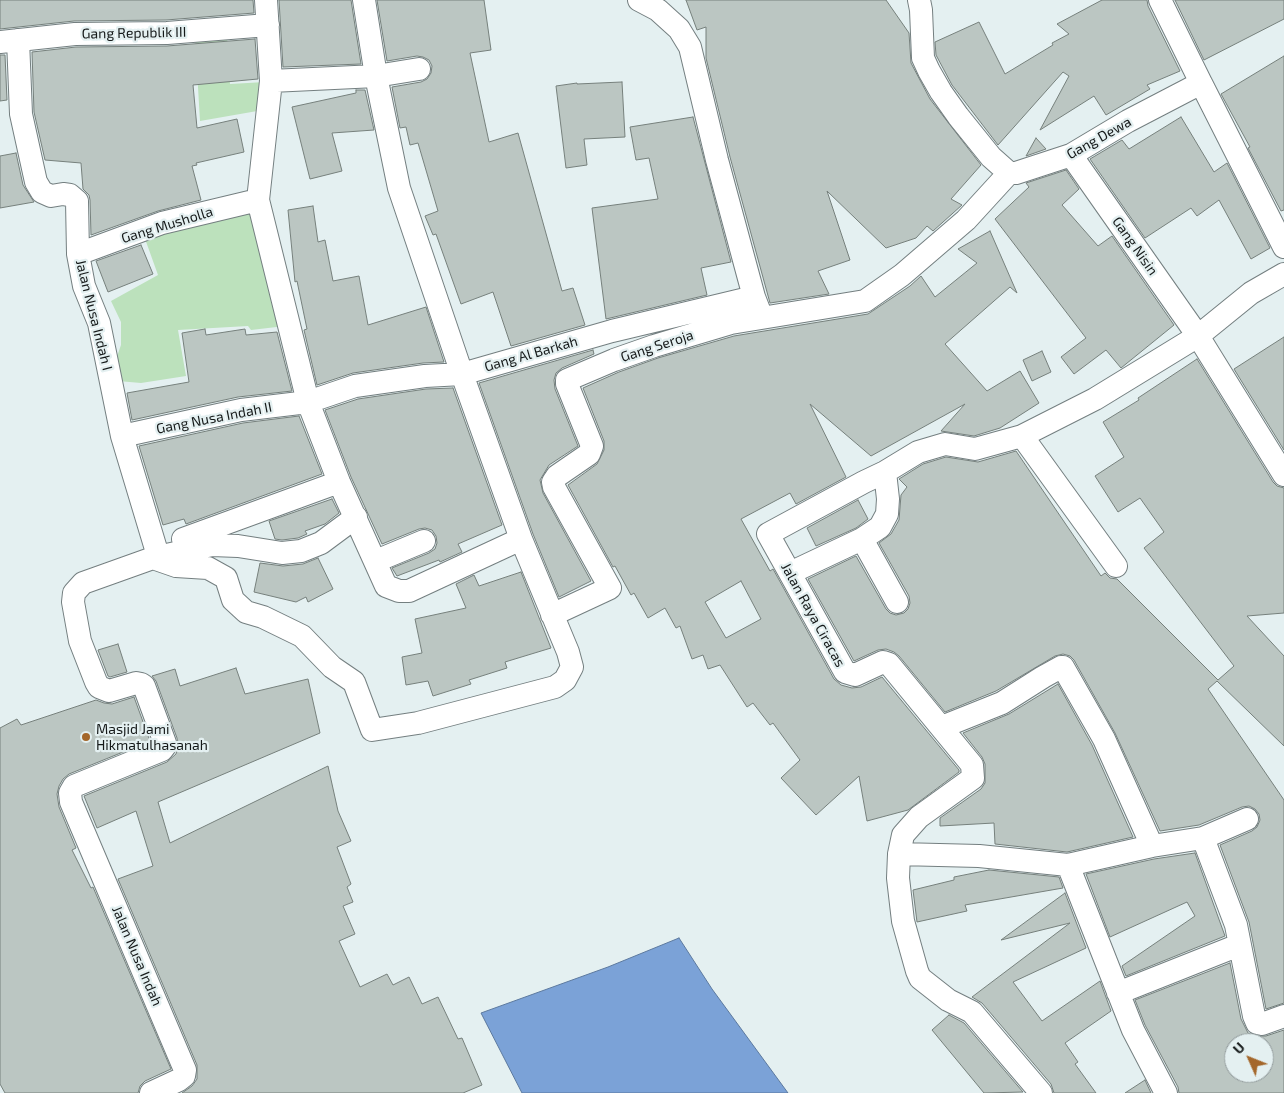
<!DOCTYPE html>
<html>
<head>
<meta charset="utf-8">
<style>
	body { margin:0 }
	#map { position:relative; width:1284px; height:1093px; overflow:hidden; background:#e4f0f1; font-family:"Exo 2",sans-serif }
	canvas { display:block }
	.north { position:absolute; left:1224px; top:1033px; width:50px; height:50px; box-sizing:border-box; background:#e4f0f1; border:1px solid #919a9b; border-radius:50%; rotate:314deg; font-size:14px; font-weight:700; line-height:20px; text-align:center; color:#151919 }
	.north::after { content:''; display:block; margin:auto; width:18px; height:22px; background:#a4672b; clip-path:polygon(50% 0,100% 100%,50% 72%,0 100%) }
</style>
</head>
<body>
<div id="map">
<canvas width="1284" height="1093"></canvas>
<div class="north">U</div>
</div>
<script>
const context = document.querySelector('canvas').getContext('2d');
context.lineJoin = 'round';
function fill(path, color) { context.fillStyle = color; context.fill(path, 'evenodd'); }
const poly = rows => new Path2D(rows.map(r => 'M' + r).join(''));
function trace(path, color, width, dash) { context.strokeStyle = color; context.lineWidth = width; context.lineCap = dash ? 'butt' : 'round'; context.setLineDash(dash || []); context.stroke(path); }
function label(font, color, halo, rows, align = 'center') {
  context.font = font + ' "Exo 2",sans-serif'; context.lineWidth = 4.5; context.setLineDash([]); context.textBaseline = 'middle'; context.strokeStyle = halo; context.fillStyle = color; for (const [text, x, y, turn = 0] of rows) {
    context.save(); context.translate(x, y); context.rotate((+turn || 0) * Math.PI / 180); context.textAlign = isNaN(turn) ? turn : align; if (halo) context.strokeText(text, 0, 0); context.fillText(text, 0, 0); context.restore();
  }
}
fill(poly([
	[227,34,230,84,265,82,263,110,200,121,195,36],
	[255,204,285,326,251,330,248,326,178,330,186,376,141,383,118,381,114,365,121,345,121,322,111,301,158,275,144,236]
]), '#bce1bc');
const water = poly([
	[679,938,712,989,788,1093,522,1093,481,1013,608,967,679,938]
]);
fill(water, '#7ba2d7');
trace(water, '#5c799e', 1);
const building = poly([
	[0,0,253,0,254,13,166,20,74,21,0,29,0,0],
	[279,0,351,0,361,64,283,67,279,0],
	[377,0,484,0,491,50,470,53,489,142,518,133,562,291,573,288,585,325,511,346,493,292,461,304,436,234,433,235,425,216,438,211,418,143,410,145,406,127,400,128,392,87,421,82,427,79,431,73,432,66,429,60,423,57,417,56,387,61,377,0],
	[686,0,886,0,909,33,911,63,930,99,981,165,951,199,962,205,933,231,927,226,916,238,886,248,827,191,850,260,818,271,829,294,770,303,730,157,706,58,706,27,697,30,686,0],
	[1102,0,1147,0,1148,6,1180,71,1147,85,1150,89,1106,115,1094,96,1040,130,1069,76,1063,72,998,145,952,85,936,55,935,42,979,22,1005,74,1053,45,1052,43,1069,34,1057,24,1102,0],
	[1175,0,1284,0,1284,19,1204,60,1175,0],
	[255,39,258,79,193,85,197,128,237,119,244,152,196,163,197,165,192,166,201,200,158,211,91,235,90,200,89,195,83,189,81,163,45,160,34,112,32,52,76,47,167,46,255,39],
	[0,55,5,55,7,100,0,101,0,55],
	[1284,56,1284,210,1281,211,1248,148,1250,147,1221,94,1284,56],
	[622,82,625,137,584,139,587,165,566,168,556,86,577,83,577,84,622,82],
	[356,90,365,90,374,130,332,133,342,171,310,179,292,107,356,93,356,90],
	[693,117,731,262,701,268,707,295,606,319,592,208,658,199,649,158,636,160,630,127,693,117],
	[1181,117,1214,172,1227,163,1270,248,1251,259,1219,200,1197,216,1191,208,1145,238,1090,159,1122,140,1129,149,1181,117],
	[1036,138,1046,149,1026,156,1036,138],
	[16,153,23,185,34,202,0,208,0,156,16,153],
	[1066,170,1079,189,1062,205,1098,246,1112,236,1174,325,1121,368,1106,350,1074,374,1061,357,1086,338,995,219,1029,187,1026,183,1066,170],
	[313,206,318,242,325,240,333,281,359,276,368,325,426,307,444,362,423,363,353,373,317,385,304,330,307,329,297,281,295,282,288,210,313,206],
	[990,231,1017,293,1010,287,945,344,987,391,1020,371,1039,403,1000,428,974,436,941,431,965,404,871,456,810,404,846,477,796,504,790,493,741,519,770,571,773,569,834,679,841,685,852,688,861,687,882,677,959,770,959,772,908,810,867,821,859,776,816,815,781,778,800,760,773,723,770,725,753,703,747,707,720,665,708,669,703,655,692,659,680,626,676,628,665,608,648,618,634,593,631,595,615,566,613,567,568,485,597,464,604,450,604,441,583,388,619,372,658,358,734,336,868,314,910,286,921,276,935,297,977,263,958,249,990,231],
	[741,581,761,619,726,638,705,602,741,581],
	[141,245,153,274,108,292,96,261,141,245],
	[205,329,206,335,245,329,246,335,277,332,292,391,238,397,132,420,127,393,189,382,182,333,205,329],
	[1284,337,1284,450,1234,369,1284,337],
	[593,350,594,354,562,368,556,373,554,380,555,389,578,446,549,465,540,480,543,493,591,581,559,597,533,534,479,383,593,350],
	[1042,351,1051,372,1032,381,1023,360,1042,351],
	[1197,359,1273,482,1277,486,1284,488,1284,613,1247,616,1284,656,1284,746,1217,681,1208,689,1284,800,1284,1003,1266,1009,1249,922,1220,845,1252,831,1257,827,1260,820,1259,814,1255,809,1249,806,1242,807,1199,825,1160,831,1115,733,1074,660,1070,656,1063,654,1055,656,996,691,945,712,899,656,894,652,886,649,878,650,854,661,808,579,856,556,886,609,890,613,896,615,904,613,908,609,910,603,909,596,879,543,891,534,899,520,901,495,907,487,899,479,923,464,946,457,978,462,1016,451,1101,576,1105,573,1110,578,1117,579,1218,680,1234,666,1144,548,1164,532,1140,498,1118,512,1095,476,1124,457,1103,422,1139,400,1138,398,1197,359],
	[453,388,502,525,458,544,462,552,440,562,439,560,397,576,392,568,429,553,435,549,437,543,436,536,432,530,425,528,419,529,382,544,351,477,325,410,358,399,426,389,453,388],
	[299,416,322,474,186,524,184,519,163,525,139,446,243,423,299,416],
	[332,499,339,513,325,524,305,531,307,534,298,538,282,540,275,539,269,521,332,499],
	[858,500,868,519,856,528,816,546,807,528,858,500],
	[318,558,333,589,308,602,306,597,296,602,254,592,260,563,283,566,303,564,318,558],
	[521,572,551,648,505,662,507,668,469,680,471,684,433,696,428,681,406,685,402,657,422,653,415,619,466,608,456,584,474,575,479,586,521,572],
	[118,644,127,672,110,677,108,676,98,650,118,644],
	[236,668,245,694,308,679,320,733,158,802,170,843,328,766,338,811,351,841,337,847,351,884,347,887,353,902,343,906,355,934,339,941,360,987,387,974,393,985,409,977,422,1004,438,997,458,1039,462,1038,482,1085,463,1093,182,1093,192,1086,197,1079,197,1065,118,879,153,866,136,811,97,828,84,796,167,762,176,754,178,746,177,738,156,681,152,676,175,669,180,686,236,668],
	[1058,684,1092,745,1133,837,1067,852,995,844,994,823,940,826,940,818,981,789,985,783,985,764,982,757,963,733,1009,714,1058,684],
	[134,697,150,741,69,774,63,779,59,786,57,794,59,807,76,848,72,850,91,888,93,887,171,1069,145,1081,140,1086,138,1093,5,1093,0,1084,0,728,17,719,21,725,96,700,104,703,112,704,134,697],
	[1195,853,1225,936,1126,976,1122,966,1195,916,1187,902,1110,937,1086,874,1154,859,1195,853],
	[989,870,1059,877,1063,888,965,905,967,911,917,922,913,890,954,880,954,877,989,870],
	[1065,893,1086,948,1013,982,1042,1021,1100,981,1111,1011,1065,1043,1078,1062,1075,1064,1096,1093,1054,1093,1051,1084,982,1003,972,997,1070,923,1001,940,1065,893],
	[1230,963,1241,1019,1248,1033,1254,1036,1266,1036,1284,1030,1284,1093,1179,1093,1178,1087,1145,1025,1135,1000,1230,963],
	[1234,1043,1264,1043,1264,1073,1234,1073,1234,1043],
	[949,1015,964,1023,1023,1092,984,1093,932,1030,949,1015],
	[1145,1080,1151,1093,1125,1093,1145,1080]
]);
fill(building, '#bbc6c2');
trace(building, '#76807c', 1);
const street = poly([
	[266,0,271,81,258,200,308,402,339,482,386,586,399,591,409,591,521,539],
	[639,0,658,10,679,29,690,47,717,160,754,297,759,310],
	[919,0,921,10,923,58,929,71,941,92,958,116,991,157,1009,173,1016,173,1071,155,1128,121,1201,83,1284,247],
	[1160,0,1201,83],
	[18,40,21,114,36,182,42,192,51,196,63,194,70,195,77,201,78,254,84,286,99,323,122,436,156,549,156,557],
	[0,42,75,34,167,33,268,25],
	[271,81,376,76,419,69],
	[78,254,162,223,258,200],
	[1284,274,1251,293,1198,336,1284,475],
	[122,436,241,410,308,402,355,386,425,376,462,374,612,331,754,297],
	[1022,436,1116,566],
	[885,472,888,499,887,514,880,527,862,539,897,602],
	[183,539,339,482],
	[153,558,176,566,208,568,226,578,233,600,246,612,263,617,302,636,332,667,354,682,372,730,418,723,555,687,565,680,572,667,568,652,521,539,462,374,399,188,376,76,364,0],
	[376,561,424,541],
	[790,573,862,539],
	[552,615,610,588,554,487,553,482,557,476,589,454,592,446,567,384,567,380,614,360,654,346,731,323,865,301,902,275,966,220,1009,173],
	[942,727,1002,703,1043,677,1061,667,1063,667,1104,739,1152,846,1203,838,1236,925,1254,1016,1257,1023,1262,1024,1284,1016],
	[1203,838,1247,819],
	[899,854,979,856,1068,865,1152,846],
	[1068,865,1133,1030,1166,1093],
	[1118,993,1239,945],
	[151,1093,179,1080,184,1076,185,1070,71,802,70,793,74,786,162,750,165,746,165,743,144,686,141,684,136,683,109,691,99,687,96,682,80,641,73,602,74,593,83,583,153,558,212,545,238,546,282,553,301,551,321,543,356,517],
	[1041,1093,972,1012,948,1000,920,978,917,971,903,921,898,878,899,854,903,835,919,817,973,778,972,765,889,664,883,662,855,675,845,672,768,534,864,482,885,472,918,452,945,444,975,449,1022,436,1095,399,1198,336,1071,155]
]);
trace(street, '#747f80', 24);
trace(street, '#fff', 22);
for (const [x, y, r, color] of [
	[86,737,5,"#a4672b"]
]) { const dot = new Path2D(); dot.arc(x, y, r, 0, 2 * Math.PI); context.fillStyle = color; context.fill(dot); trace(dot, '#e4f0f1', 2); }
label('14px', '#151919', '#e4f0f1', [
	["Gang Republik III",134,33,-1],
	["Gang Dewa",1099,138,-29],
	["Gang Musholla",167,225,-17],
	["Gang Nisin",1135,246,55],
	["Jalan Nusa Indah I",94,315,76],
	["Gang Seroja",657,346,-18],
	["Gang Al Barkah",531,354,-16],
	["Gang Nusa Indah II",214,418,-11],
	["Jalan Raya Ciracas",813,615,61],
	["Jalan Nusa Indah",137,956,67]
]);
label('14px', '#151919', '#e4f0f1', [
	["Masjid Jami",96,729],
	["Hikmatulhasanah",96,745]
], 'left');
</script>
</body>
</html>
